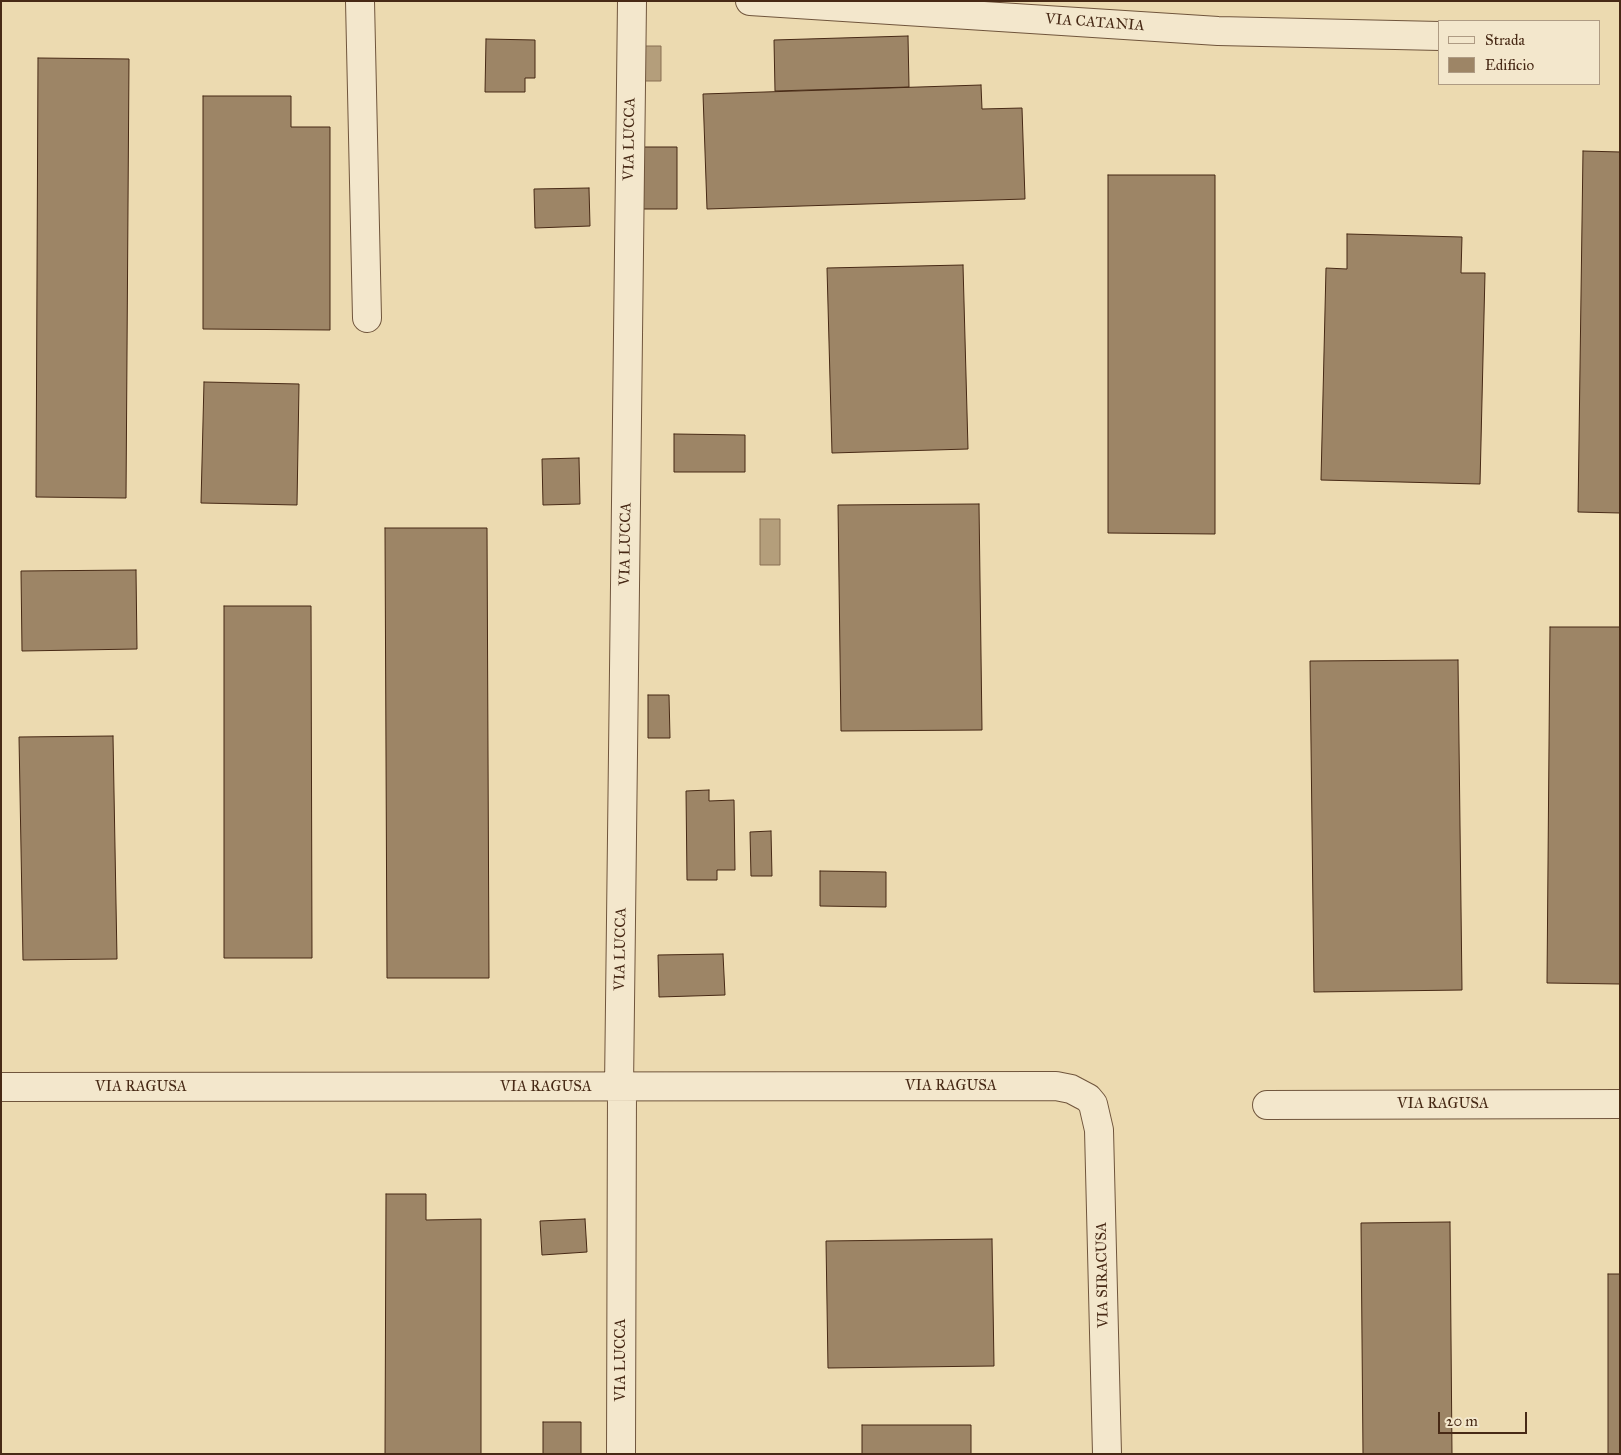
<!DOCTYPE html>
<html>
<head>
<meta charset="utf-8">
<style>
	body { margin:0 }
	#map { position:relative; width:1621px; height:1455px; overflow:hidden; background:#ecdab0; font-family:"IM FELL Great Primer",serif }
	canvas { display:block }
	.frame { position:absolute; inset:0; border:2px solid #472915; pointer-events:none }
	.legend { position:absolute; left:1438px; top:20px; width:162px; height:65px; box-sizing:border-box; background:#f3e7cc; border:1px solid #ae9b83; margin:0; padding:6px 9px; list-style:none; font-size:15px; color:#472915 }
	.legend li { display:flex; align-items:center; gap:10px; height:25px }
	.legend b { width:25px; border:1px solid #ae9b83 }
	.scale { position:absolute; left:1438px; top:1412px; width:89px; height:22px; box-sizing:border-box; border:2px solid #472915; border-top:0; padding-left:6px; font-size:15px; line-height:18px; white-space:nowrap; color:#472915; -webkit-text-stroke:4px #f3e7cc; paint-order:stroke }
</style>
</head>
<body>
<div id="map">
<canvas width="1621" height="1455"></canvas>
<div class="frame"></div>
<ul class="legend">
<li><b style="height:6px;background:#f3e7cc"></b>Strada</li>
<li><b style="height:14px;background:#9d8566"></b>Edificio</li>
</ul>
<div class="scale">20 m</div>
</div>
<script>
const context = document.querySelector('canvas').getContext('2d');
context.lineJoin = 'round';
function fill(path, color) { context.fillStyle = color; context.fill(path, 'evenodd'); }
const poly = rows => new Path2D(rows.map(r => 'M' + r).join(''));
function trace(path, color, width, dash) { context.strokeStyle = color; context.lineWidth = width; context.lineCap = dash ? 'butt' : 'round'; context.setLineDash(dash || []); context.stroke(path); }
function label(font, color, halo, rows, align = 'center') {
  context.font = font + ' "IM FELL Great Primer",serif'; context.lineWidth = 4; context.setLineDash([]); context.textBaseline = 'middle'; context.strokeStyle = halo; context.fillStyle = color; for (const [text, x, y, turn = 0] of rows) {
    context.save(); context.translate(x, y); context.rotate((+turn || 0) * Math.PI / 180); context.textAlign = isNaN(turn) ? turn : align; if (halo) context.strokeText(text, 0, 0); context.fillText(text, 0, 0); context.restore();
  }
}
const water = poly([
	[640,46,661,46,661,81,641,81,640,46],
	[760,519,780,519,780,565,760,565,760,519]
]);
fill(water, '#b49e7b');
trace(water, '#886f52', 1);
const building = poly([
	[908,36,909,87,775,91,774,40,908,36],
	[486,39,535,40,535,78,525,78,525,92,485,92,486,39],
	[38,58,129,59,126,498,36,497,38,58],
	[981,85,982,109,1022,108,1025,199,707,209,703,94,981,85],
	[203,96,291,96,291,127,330,127,330,330,203,329,203,96],
	[639,147,677,147,677,209,639,209,639,147],
	[1583,151,1620,152,1620,513,1578,512,1583,151],
	[1108,175,1215,175,1215,534,1108,533,1108,175],
	[589,188,590,226,535,228,534,189,589,188],
	[1347,234,1462,237,1461,273,1485,273,1480,484,1321,480,1326,268,1347,269,1347,234],
	[963,265,968,449,832,453,827,268,963,265],
	[204,382,299,384,297,505,201,503,204,382],
	[674,434,745,435,745,472,674,472,674,434],
	[579,458,580,504,543,505,542,459,579,458],
	[979,504,982,730,841,731,838,505,979,504],
	[385,528,487,528,489,978,387,978,385,528],
	[136,570,137,649,22,651,21,571,136,570],
	[224,606,311,606,312,958,224,958,224,606],
	[1550,627,1620,627,1620,984,1547,983,1550,627],
	[1458,660,1462,990,1314,992,1310,661,1458,660],
	[648,695,669,695,670,738,648,738,648,695],
	[113,736,117,959,23,960,19,737,113,736],
	[709,790,709,801,734,800,735,870,717,870,717,880,687,880,686,791,709,790],
	[771,831,772,876,751,876,750,832,771,831],
	[820,871,886,872,886,907,820,906,820,871],
	[723,954,725,995,659,997,658,955,723,954],
	[386,1194,426,1194,426,1220,481,1219,481,1454,385,1454,386,1194],
	[585,1219,587,1252,542,1255,540,1221,585,1219],
	[1450,1222,1452,1454,1363,1454,1361,1223,1450,1222],
	[992,1239,994,1366,828,1368,826,1241,992,1239],
	[1608,1274,1620,1274,1620,1454,1608,1454,1608,1274],
	[543,1422,581,1422,581,1454,543,1454,543,1422],
	[862,1425,971,1425,971,1454,862,1454,862,1425]
]);
fill(building, '#9d8566');
trace(building, '#472915', 1);
const minor = poly([
	[360,1,367,318],
	[750,1,1218,31,1440,36],
	[1,1087,1056,1086,1071,1089,1088,1098,1093,1104,1099,1130,1107,1454],
	[619,1087,632,1],
	[1267,1105,1620,1104],
	[621,1454,622,1086]
]);
trace(minor, '#70553c', 30);
trace(minor, '#f3e7cc', 28);
label('15px', '#472915', '#f3e7cc', [
	["VIA CATANIA",1095,23,4],
	["VIA LUCCA",630,139,-89],
	["VIA LUCCA",626,544,-89],
	["VIA LUCCA",621,949,-89],
	["VIA RAGUSA",951,1086],
	["VIA RAGUSA",141,1087],
	["VIA RAGUSA",546,1087],
	["VIA RAGUSA",1443,1104],
	["VIA SIRACUSA",1103,1275,-91],
	["VIA LUCCA",621,1360,-90]
]);
</script>
</body>
</html>
